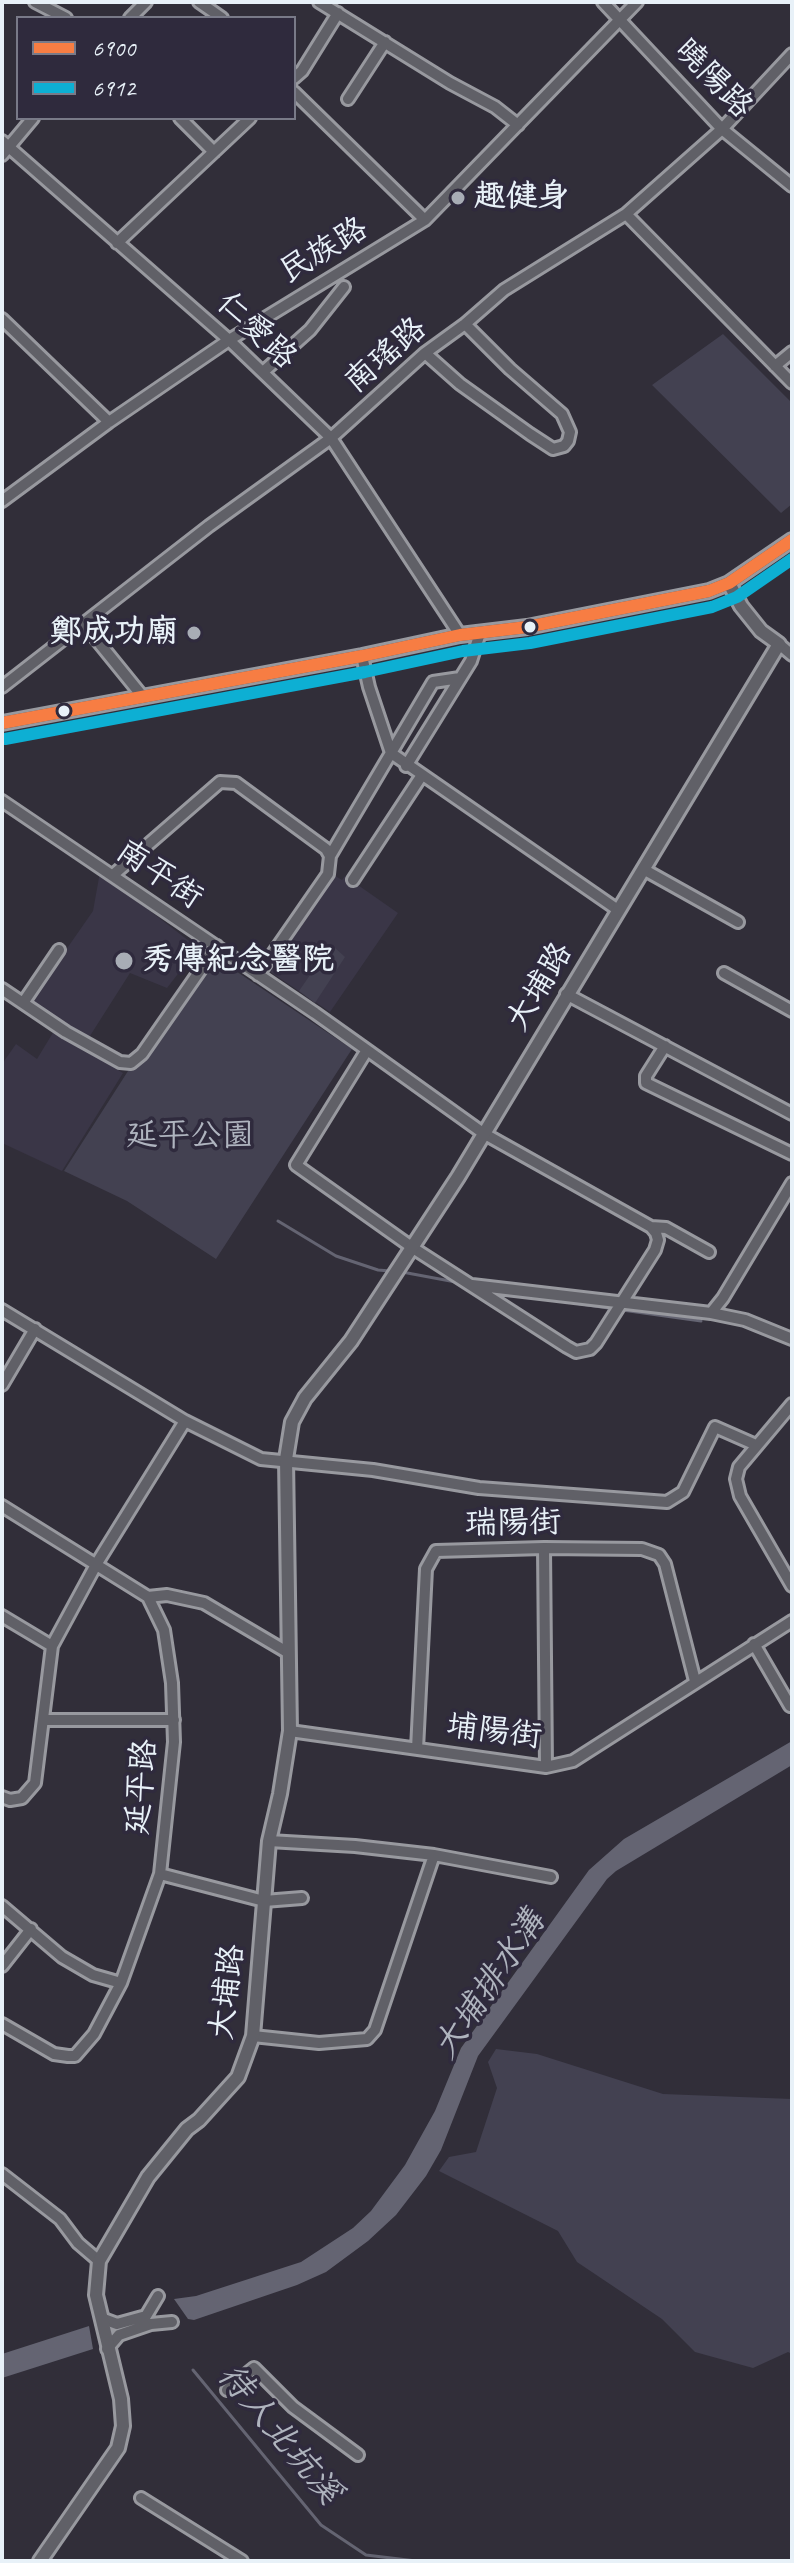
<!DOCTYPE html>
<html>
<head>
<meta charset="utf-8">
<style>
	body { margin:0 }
	#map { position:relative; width:794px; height:2563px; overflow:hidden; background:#312e39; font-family:Caveat,sans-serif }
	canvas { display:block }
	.frame { position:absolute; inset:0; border:4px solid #e8f1f8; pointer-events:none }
	.legend { position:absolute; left:16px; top:16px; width:280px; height:104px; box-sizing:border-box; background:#2f2a3d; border:2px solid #797a88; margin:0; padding:10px 14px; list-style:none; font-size:24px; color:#e8f1f8 }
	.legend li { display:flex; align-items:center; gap:16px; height:40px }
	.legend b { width:40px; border:2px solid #797a88 }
</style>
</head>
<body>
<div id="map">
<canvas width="794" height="2563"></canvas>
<div class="frame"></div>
<ul class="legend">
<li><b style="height:10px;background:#f77d43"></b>6900</li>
<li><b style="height:10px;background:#0dafd3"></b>6912</li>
</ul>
</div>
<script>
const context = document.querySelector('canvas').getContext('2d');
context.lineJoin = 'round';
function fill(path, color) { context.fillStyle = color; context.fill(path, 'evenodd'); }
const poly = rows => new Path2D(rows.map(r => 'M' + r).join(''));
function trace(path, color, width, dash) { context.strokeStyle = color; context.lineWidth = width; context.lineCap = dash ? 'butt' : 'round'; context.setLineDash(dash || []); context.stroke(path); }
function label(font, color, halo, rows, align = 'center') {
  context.font = font + ' Caveat,"LXGW WenKai TC",sans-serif'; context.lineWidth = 7; context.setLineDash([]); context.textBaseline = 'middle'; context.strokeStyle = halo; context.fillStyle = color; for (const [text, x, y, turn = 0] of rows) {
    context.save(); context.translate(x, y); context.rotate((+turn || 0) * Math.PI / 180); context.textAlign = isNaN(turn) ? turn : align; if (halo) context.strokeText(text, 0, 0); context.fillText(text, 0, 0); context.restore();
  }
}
fill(poly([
	[100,872,198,948,167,988,130,973,88,1039,29,1003,93,911],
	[332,874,342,880,345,876,398,913,330,1012,266,969],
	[54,1031,123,1073,62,1171,2,1143,2,1064,16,1044,37,1059]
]), '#3a3647');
fill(poly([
	[723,334,792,403,792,504,781,513,652,385],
	[334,947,345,957,315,1003,299,991,328,949],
	[215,957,352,1049,216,1259,127,1201,64,1171,128,1071,135,1069],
	[496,2049,537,2054,663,2094,792,2099,792,2354,788,2352,753,2368,695,2352,662,2319,577,2262,558,2231,439,2171,449,2157,476,2152,497,2088,488,2062]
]), '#434151');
fill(poly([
	[792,1741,792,1765,616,1871,607,1879,478,2056,441,2150,426,2176,396,2215,368,2241,326,2272,297,2285,194,2320,188,2319,174,2299,196,2296,301,2262,353,2228,371,2211,405,2165,435,2111,461,2048,589,1870,624,1839],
	[89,2326,93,2349,2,2378,2,2354]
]), '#646472');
trace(poly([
	[278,1221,336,1256,378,1270,390,1271],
	[402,1272,461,1283],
	[527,1296,615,1309],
	[622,1310,701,1321],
	[193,2370,321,2525,366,2555,416,2561]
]), '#646472', 3);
const minor = poly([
	[35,2,66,18],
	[199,2,222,18],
	[319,2,450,83,495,107,518,125],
	[603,2,722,129,792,186],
	[130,18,146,2],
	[294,78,302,71,338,13],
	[294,92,425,220],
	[348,99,385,42],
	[180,118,214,152],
	[2,141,229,340,331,438,460,635],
	[2,155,33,118],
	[626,214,792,383],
	[117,243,250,118],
	[2,319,109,422],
	[425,353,460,384,530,434,553,449,564,446,568,441,570,432,562,414,510,369,465,324],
	[775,366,792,352],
	[263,372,310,330,344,287],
	[2,501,109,422,229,340,425,220,637,2],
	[83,623,143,697],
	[779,644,792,655],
	[362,656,369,687,391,753,618,910],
	[2,687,209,526,331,438,425,353,465,324,504,290,626,214,722,129,792,54],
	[406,766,471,661,480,633],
	[2,801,315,1013,367,1050,483,1133,651,1227,656,1233,658,1240,655,1250,596,1343,590,1349,576,1352,567,1347,413,1248,296,1165,367,1050],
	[330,856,433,682,460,678],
	[643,869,738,922],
	[113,875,220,782,236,783,326,849,330,856,328,874,258,975],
	[353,880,422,775],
	[724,973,792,1011],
	[2,989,66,1032,120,1062,131,1063,142,1054,217,946],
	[566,994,792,1114],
	[23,1003,59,950],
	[665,1046,646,1076,646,1083,792,1154],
	[651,1227,666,1228,709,1252],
	[472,1285,711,1313,745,1320,792,1339],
	[2,1310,185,1421,261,1459,373,1470,479,1488,667,1502,683,1492,715,1427,756,1445],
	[711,1313,723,1298,792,1183],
	[2,1385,35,1329],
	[792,1404,739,1467,736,1479,740,1496,792,1586],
	[2,1506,148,1597,164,1630,172,1683,174,1742,160,1874,121,1983,94,2034,75,2056,68,2056,54,2054,2,2024],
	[544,1548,546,1767],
	[148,1597,167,1595,204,1603,287,1652],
	[2,1616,52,1646],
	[754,1644,790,1706],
	[44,1720,174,1720],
	[290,1731,546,1767,573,1761,792,1621],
	[417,1749,426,1569,436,1551,544,1548,642,1549,659,1555,665,1564,695,1681],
	[2,1797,10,1800,22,1798,35,1783,52,1646,97,1563,185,1421],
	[269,1841,355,1846,434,1855,551,1877],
	[160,1874,264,1901,302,1898],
	[2,1906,62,1957,93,1975,121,1983],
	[2,1966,31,1929],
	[253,2036,319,2043,367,2039,375,2030,434,1855],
	[2,2174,60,2219,78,2243,99,2261],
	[101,2318,117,2324,146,2316,158,2296],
	[107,2349,119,2335,151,2324,172,2322],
	[227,2390,254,2368,293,2407,358,2455],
	[141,2498,242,2561]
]);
const major = poly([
	[2,723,362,656,460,635,527,627,709,591,729,583,792,540],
	[40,2561,118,2448,123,2426,121,2399,96,2295,99,2261,148,2177,187,2129,199,2120,238,2077,253,2036,269,1841,280,1794,290,1731,286,1459,292,1422,305,1398,351,1341,458,1177,779,644,761,631,741,606,729,583]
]);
trace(minor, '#98999f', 16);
trace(major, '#98999f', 18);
trace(minor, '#606067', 10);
trace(major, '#606067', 12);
trace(poly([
	[2,723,362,656,460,635,527,627,709,591,729,583,792,540]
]), '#f77d43', 12);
trace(poly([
	[5,739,365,672,463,651,530,643,712,607,737,597,792,559]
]), '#0dafd3', 12);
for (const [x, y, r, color] of [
	[458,198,8,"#a8adb5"],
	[530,627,7,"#e8f1f8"],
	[194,633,8,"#a8adb5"],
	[64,711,7,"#e8f1f8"],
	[124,961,10,"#a8adb5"]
]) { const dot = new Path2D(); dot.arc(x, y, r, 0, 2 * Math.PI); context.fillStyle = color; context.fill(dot); trace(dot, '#2f2a3d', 3); }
label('32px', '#e8f1f8', '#2f2a3d', [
	["曉陽路",713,79,46],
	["民族路",324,251,-31],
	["仁愛路",256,331,43],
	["南瑤路",386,356,-41],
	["南平街",159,875,34],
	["大埔路",540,987,-59],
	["瑞陽街",513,1524,-1],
	["埔陽街",494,1732,7],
	["延平路",142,1787,-85],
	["大埔路",228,1992,-83]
]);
label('bold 32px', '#e8f1f8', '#2f2a3d', [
	["趣健身",474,198],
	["鄭成功廟",178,633,"right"],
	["秀傳紀念醫院",142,961]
], 'left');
label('32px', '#afb4bf', '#2f2a3d', [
	["延平公園",190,1137]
]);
label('italic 34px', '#afb4be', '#2f2a3d', [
	["大埔排水溝",490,1985,-56],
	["待人北坑溪",279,2435,50]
]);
</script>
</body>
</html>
